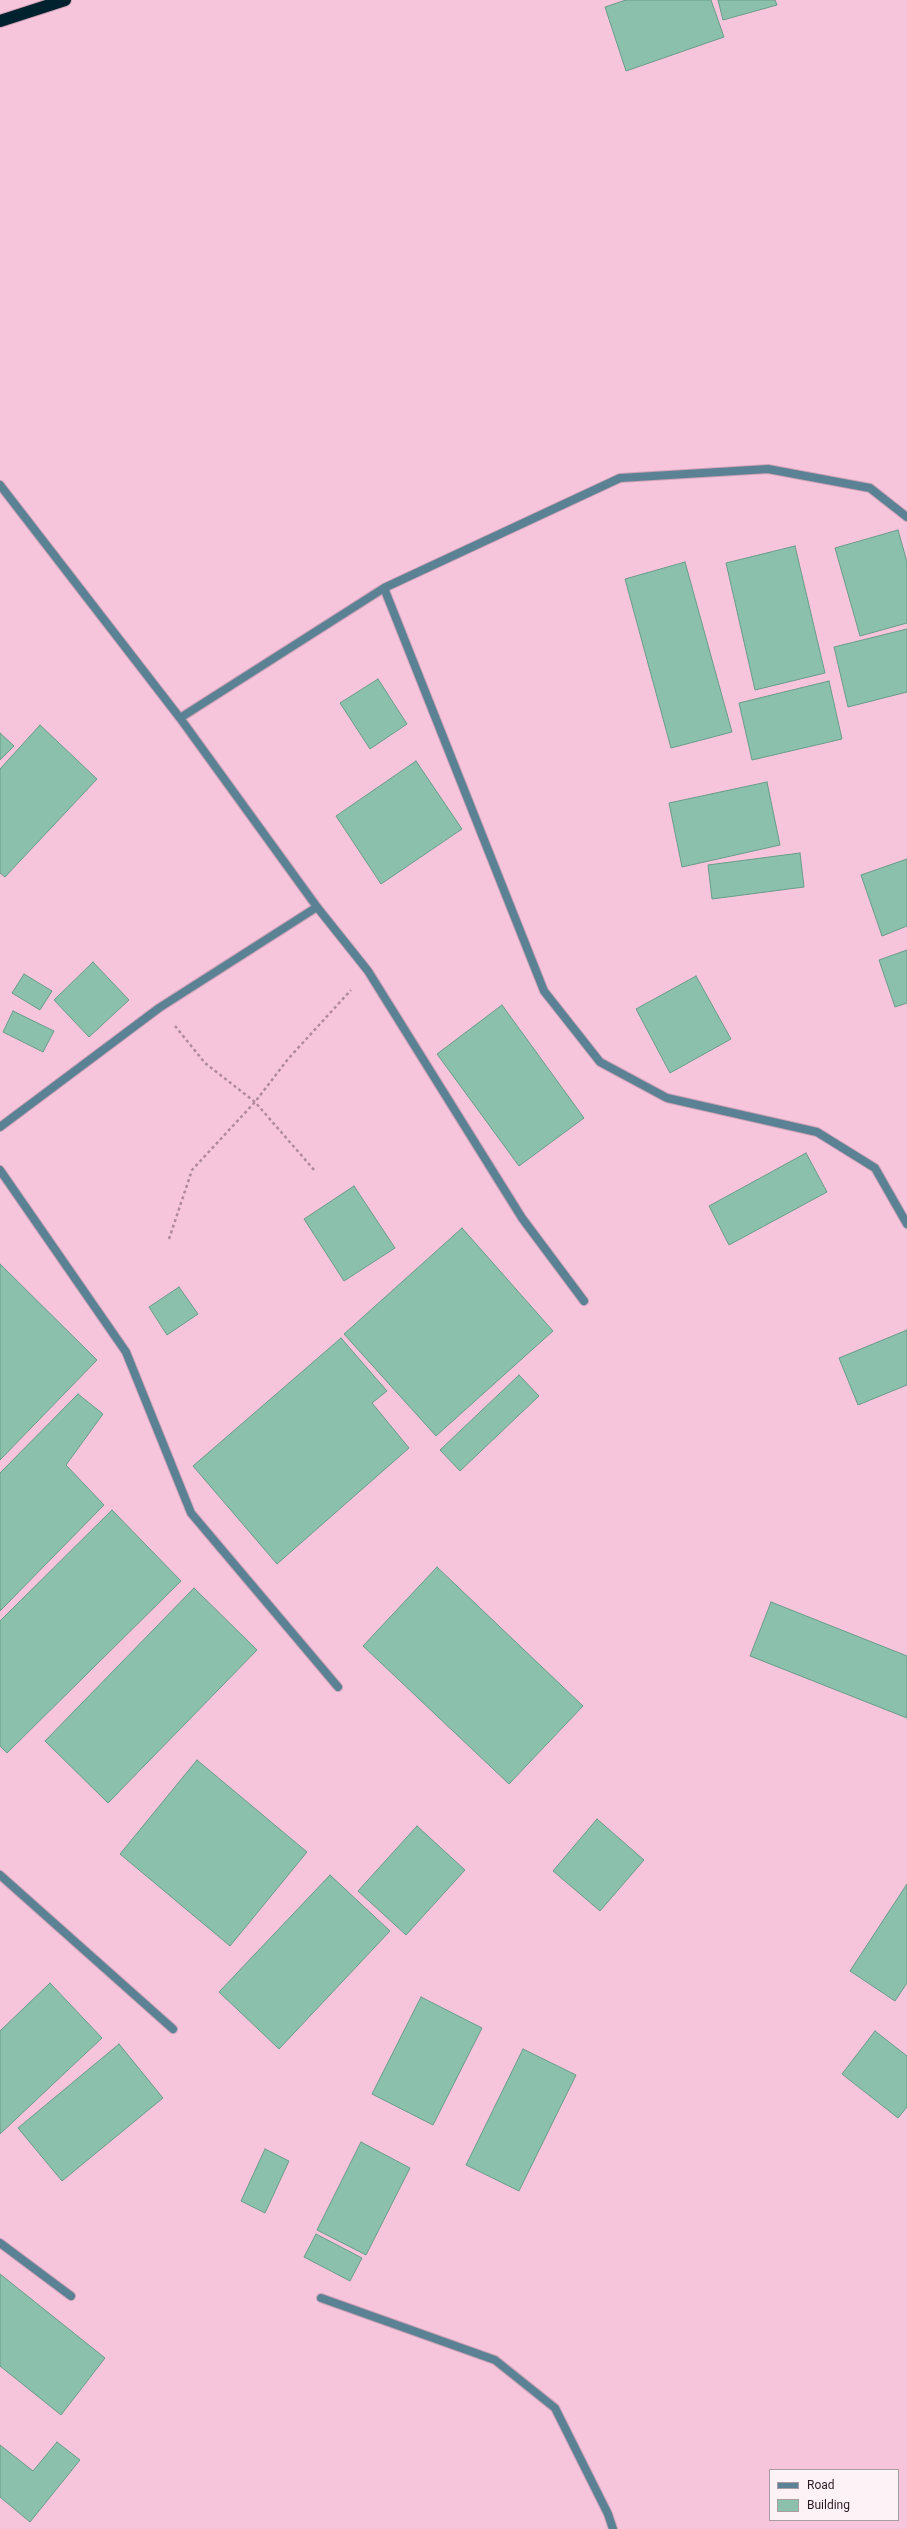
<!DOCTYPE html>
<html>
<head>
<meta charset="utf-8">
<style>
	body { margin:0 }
	#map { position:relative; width:907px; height:2529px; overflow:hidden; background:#f6c5dc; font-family:Roboto,sans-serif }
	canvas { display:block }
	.legend { position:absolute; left:769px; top:2469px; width:130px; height:52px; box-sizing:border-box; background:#fdf3f7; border:1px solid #a99da2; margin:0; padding:5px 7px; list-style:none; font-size:12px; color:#2c1b23 }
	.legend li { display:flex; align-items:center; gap:8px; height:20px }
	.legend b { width:20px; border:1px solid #a99da2 }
</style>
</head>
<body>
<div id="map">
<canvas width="907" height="2529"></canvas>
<ul class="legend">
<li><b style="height:5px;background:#5b8294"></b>Road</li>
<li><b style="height:11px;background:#8bc0ac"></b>Building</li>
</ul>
</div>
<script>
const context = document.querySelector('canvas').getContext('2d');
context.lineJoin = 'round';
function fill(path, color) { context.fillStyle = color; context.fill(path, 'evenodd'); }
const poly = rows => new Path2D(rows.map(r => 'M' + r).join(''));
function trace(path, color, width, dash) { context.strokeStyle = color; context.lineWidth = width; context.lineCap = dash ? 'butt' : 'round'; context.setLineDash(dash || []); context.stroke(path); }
const building = poly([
	[626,0,711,0,724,37,626,71,605,7,626,0],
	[718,0,775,0,777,5,723,20,718,0],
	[898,530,907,562,907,623,860,636,835,548,898,530],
	[795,546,825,673,755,690,726,563,795,546],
	[685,562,732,732,671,748,625,579,685,562],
	[907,629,907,692,848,707,834,647,907,629],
	[378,679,407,724,370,749,340,703,378,679],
	[829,681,842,739,752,760,739,703,829,681],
	[40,725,97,779,5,877,0,873,0,769,40,725],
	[0,733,14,746,0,760,0,733],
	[416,761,462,829,381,884,336,816,416,761],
	[767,782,780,845,682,867,669,803,767,782],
	[800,853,804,887,712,899,708,865,800,853],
	[907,859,907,926,882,936,861,875,907,859],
	[907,950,907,1003,895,1007,879,960,907,950],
	[93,962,129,1000,89,1037,54,1000,93,962],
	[24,974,52,991,40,1010,12,993,24,974],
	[696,976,731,1039,670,1073,636,1009,696,976],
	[502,1005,584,1118,519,1166,437,1054,502,1005],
	[13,1011,54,1031,43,1052,3,1032,13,1011],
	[806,1153,827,1192,729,1245,709,1206,806,1153],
	[354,1186,395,1248,344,1281,304,1219,354,1186],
	[462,1228,553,1331,436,1436,344,1334,462,1228],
	[0,1264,97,1360,0,1460,0,1264],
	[179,1287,198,1314,167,1335,149,1307,179,1287],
	[907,1330,907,1385,858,1405,839,1358,907,1330],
	[341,1338,387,1391,372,1403,409,1448,277,1564,193,1466,341,1338],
	[519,1375,539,1396,460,1471,440,1450,519,1375],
	[78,1394,103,1414,66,1465,104,1505,0,1611,0,1473,78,1394],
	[112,1510,181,1581,7,1753,0,1746,0,1621,112,1510],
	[437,1567,583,1706,509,1784,363,1646,437,1567],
	[194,1588,257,1650,108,1803,45,1741,194,1588],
	[771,1602,907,1656,907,1718,750,1656,771,1602],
	[197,1760,307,1852,230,1946,120,1854,197,1760],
	[597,1819,644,1860,600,1911,553,1871,597,1819],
	[417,1826,465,1870,406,1935,358,1891,417,1826],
	[330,1875,390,1931,279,2049,219,1992,330,1875],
	[907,1884,907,1983,895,2001,850,1971,907,1884],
	[50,1983,102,2038,0,2134,0,2031,50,1983],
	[421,1997,482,2028,433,2125,372,2094,421,1997],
	[875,2031,907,2056,907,2107,898,2118,842,2074,875,2031],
	[119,2044,163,2098,62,2181,18,2128,119,2044],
	[523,2049,576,2075,519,2191,466,2165,523,2049],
	[361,2142,410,2168,366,2255,317,2230,361,2142],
	[265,2149,289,2161,265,2213,241,2201,265,2149],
	[316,2234,362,2258,350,2281,304,2257,316,2234],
	[0,2274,105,2358,61,2415,0,2366,0,2274],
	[57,2442,80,2460,30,2522,0,2497,0,2445,33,2471,57,2442]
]);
fill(building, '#8bc0ac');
trace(building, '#699c89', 1);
const lane = poly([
	[0,1170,126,1352,191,1513,338,1687]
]);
const street = poly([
	[0,485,180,718,317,907,368,971,522,1218,584,1301],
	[384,588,544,991,600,1062,667,1098,817,1132,875,1168,907,1224],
	[180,718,384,588,620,478,768,469,870,488,907,517],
	[0,1127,159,1008,317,907],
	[0,1875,173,2029],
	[0,2243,71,2296],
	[321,2298,495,2360,555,2408,608,2514,613,2529]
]);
const highway = poly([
	[0,21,65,0]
]);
trace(lane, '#cea3b7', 10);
trace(street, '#cea3b7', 10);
trace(highway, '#cea3b7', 14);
trace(poly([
	[175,1026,205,1063,255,1102,315,1171],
	[169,1239,192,1170,255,1102,288,1059,351,990]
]), '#b08a9c', 2.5, [3, 3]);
trace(lane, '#5b8294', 8);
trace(street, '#5b8294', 8);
trace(highway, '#00212e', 12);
</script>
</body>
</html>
